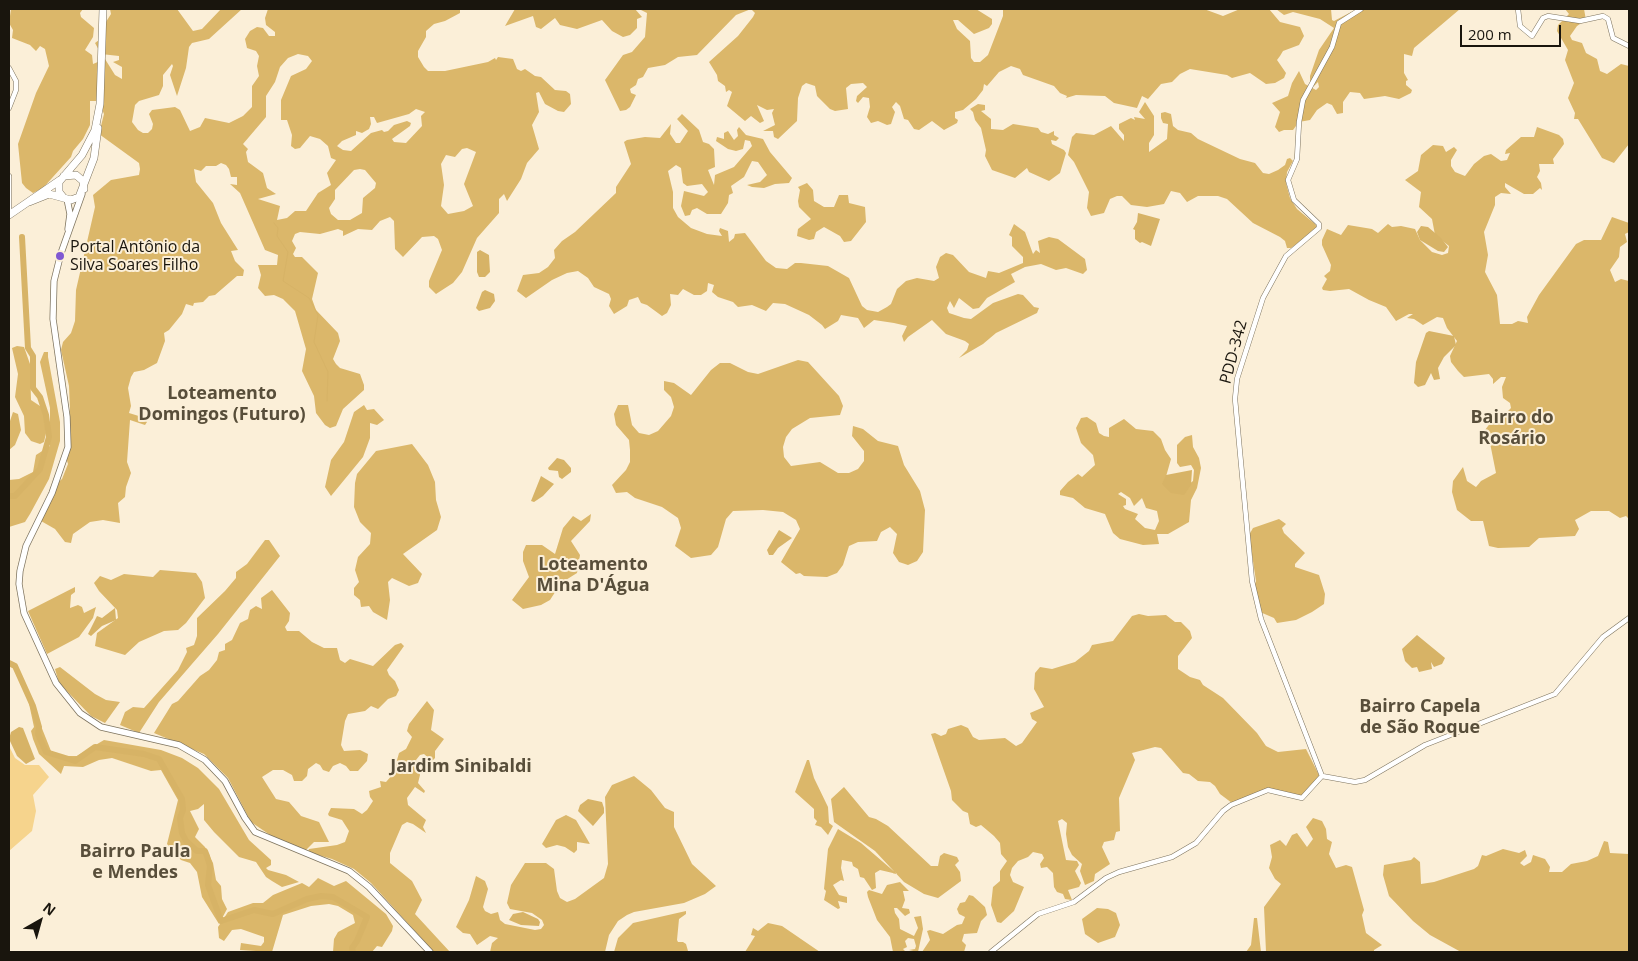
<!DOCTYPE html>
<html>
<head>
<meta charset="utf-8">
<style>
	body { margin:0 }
	#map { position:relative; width:1638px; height:961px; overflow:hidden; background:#fbefd8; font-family:"Open Sans",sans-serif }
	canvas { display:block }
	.frame { position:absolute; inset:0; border:10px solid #19150d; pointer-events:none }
	.north { position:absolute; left:15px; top:896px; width:50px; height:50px; -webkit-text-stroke:4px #fbefd8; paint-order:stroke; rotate:38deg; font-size:14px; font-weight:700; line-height:20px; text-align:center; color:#19150d }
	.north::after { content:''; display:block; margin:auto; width:18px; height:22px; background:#19150d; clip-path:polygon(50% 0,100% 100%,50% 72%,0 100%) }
	.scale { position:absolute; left:1460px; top:25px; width:101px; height:22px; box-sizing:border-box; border:2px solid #19150d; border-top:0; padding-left:6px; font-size:15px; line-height:18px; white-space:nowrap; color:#19150d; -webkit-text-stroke:4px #fbefd8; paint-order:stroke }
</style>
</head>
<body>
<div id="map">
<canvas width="1638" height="961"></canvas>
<div class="frame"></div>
<div class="north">N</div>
<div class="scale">200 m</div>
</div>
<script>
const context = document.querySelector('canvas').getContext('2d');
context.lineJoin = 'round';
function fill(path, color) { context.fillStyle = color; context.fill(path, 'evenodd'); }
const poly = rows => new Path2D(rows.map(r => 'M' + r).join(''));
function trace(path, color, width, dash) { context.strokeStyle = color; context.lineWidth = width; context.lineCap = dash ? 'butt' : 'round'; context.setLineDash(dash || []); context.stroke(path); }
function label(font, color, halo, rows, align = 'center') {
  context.font = font + ' "Open Sans",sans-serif'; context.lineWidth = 4; context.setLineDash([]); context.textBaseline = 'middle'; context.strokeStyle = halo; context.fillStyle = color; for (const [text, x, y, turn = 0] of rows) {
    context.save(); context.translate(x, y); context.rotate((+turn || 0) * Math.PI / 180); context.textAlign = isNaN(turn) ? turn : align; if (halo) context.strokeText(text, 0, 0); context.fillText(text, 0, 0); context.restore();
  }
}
fill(poly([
	[9,746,15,758,25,765,39,765,49,777,33,795,36,811,32,831,9,851]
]), '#f6d48d');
fill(poly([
	[11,9,83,9,80,13,81,17,94,28,93,37,85,50,92,55,93,64,105,59,115,75,122,79,122,67,113,62,119,60,119,56,101,54,95,43,99,40,104,25,111,14,110,9,177,9,193,31,202,29,221,9,242,9,209,39,192,43,189,47,186,68,177,96,170,75,173,66,172,64,163,75,163,86,159,95,139,101,135,105,132,122,138,130,143,133,148,133,152,129,153,124,149,114,152,110,175,107,180,110,190,131,200,127,205,118,229,123,243,116,252,107,252,86,259,76,257,66,259,56,256,51,247,48,245,39,250,31,257,27,263,28,269,36,275,36,275,32,266,25,265,18,268,9,460,9,460,13,445,21,434,24,426,31,426,37,418,51,418,57,424,67,428,71,445,71,488,62,495,58,496,60,498,57,513,59,517,69,521,71,525,69,535,76,541,77,555,90,566,91,570,94,571,104,564,112,558,111,545,104,539,92,536,93,539,112,532,125,539,149,527,163,521,179,507,201,504,194,499,199,499,213,477,238,462,272,453,283,436,294,429,287,429,281,442,250,438,239,434,236,422,237,403,257,395,249,394,221,390,217,380,221,372,230,358,229,343,236,343,231,338,229,320,234,300,232,295,234,292,241,296,248,293,254,295,257,302,257,318,273,312,299,316,310,338,333,340,341,333,359,336,364,340,368,360,374,364,385,364,390,343,409,336,426,330,428,325,425,316,413,314,396,302,371,306,349,295,311,283,299,274,295,265,296,258,288,261,275,258,265,277,265,278,255,265,250,240,193,230,184,237,185,237,177,231,177,229,169,226,165,221,163,216,166,206,166,201,171,194,169,196,182,213,203,221,223,238,250,231,251,235,261,244,270,243,276,237,276,215,295,209,296,203,302,194,303,193,306,186,304,182,314,169,330,164,333,165,341,157,363,144,370,134,372,131,377,128,388,131,406,129,413,142,417,147,422,145,425,130,420,127,462,131,473,126,487,125,497,118,503,120,523,103,520,90,522,73,534,71,543,65,542,55,529,41,521,56,484,62,479,68,464,65,454,70,409,69,386,61,350,63,342,71,333,75,321,76,290,95,207,93,195,111,180,139,175,140,169,139,163,99,134,104,114,100,104,96,101,90,101,90,125,83,139,73,151,71,157,43,188,33,193,26,188,22,183,18,144,36,93,49,66,45,49,40,46,36,51,30,45,12,38,13,30,9,23],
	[298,54,308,56,312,61,306,69,291,76,281,100,281,120,287,120,292,135,291,146,295,149,300,148,310,136,320,139,328,146,331,158,336,160,327,173,331,185,318,193,306,211,295,211,287,218,277,220,280,206,258,199,276,194,267,188,263,173,248,162,246,152,248,149,243,144,266,117,266,96,275,82,280,67,288,58],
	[416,109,425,112,421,116,422,126,406,143,394,142,392,139,410,126,411,123,407,121,394,125,388,131,384,132,382,130,371,133,351,151,343,150,337,146,342,141,356,135,356,131,362,133,369,129,371,124,370,117,374,117,377,123,409,114],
	[467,148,476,152,464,184,473,206,464,211,448,214,441,206,444,185,441,164,446,155,455,157,462,149],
	[360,169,365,170,376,183,375,188,363,198,362,213,350,220,338,220,331,214,329,208,335,199,335,190,354,170],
	[515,9,635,9,642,17,637,19,637,28,630,35,623,37,612,31,602,20,577,29,560,25,555,18,541,29,536,27,533,16,505,26],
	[639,9,976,9,992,19,992,24,989,28,974,34,958,20,953,20,957,29,970,41,971,58,974,62,980,62,988,55,1003,16,1003,9,1204,9,1223,16,1240,9,1269,9,1280,22,1300,27,1304,36,1299,45,1283,51,1280,56,1277,60,1286,73,1284,78,1275,83,1266,84,1250,73,1232,78,1227,75,1190,69,1180,74,1172,82,1161,84,1148,99,1142,96,1137,108,1114,103,1105,96,1076,95,1066,98,1067,96,1060,93,1054,86,1023,75,1020,69,1011,66,999,72,987,86,984,84,983,90,976,99,963,110,955,112,955,118,958,120,957,123,944,130,932,121,919,130,914,129,908,120,904,119,900,106,896,102,892,107,895,112,891,124,887,125,878,121,871,123,867,117,870,107,869,98,863,97,858,103,856,101,857,96,867,87,863,83,851,84,846,88,848,109,835,111,830,109,817,96,815,86,806,83,802,86,798,98,797,121,778,139,774,137,773,131,763,131,775,125,772,113,774,109,767,110,757,105,764,121,760,123,751,116,745,121,727,106,732,92,729,90,726,92,725,86,718,81,717,75,709,62,738,36,753,17,755,13,751,9,736,15,697,55,678,57,665,65,648,68,643,77,638,79,636,85,630,89,631,93,636,95,630,107,626,110,620,111,605,80,623,55,632,52,645,37,647,13],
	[1276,9,1331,9,1332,20,1334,21,1357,9,1460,9,1414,48,1412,56,1404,54,1404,73,1408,80,1406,81,1406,85,1412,90,1411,93,1399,99,1385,96,1364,99,1360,93,1350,92,1343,102,1343,113,1337,114,1332,105,1327,103,1317,110,1310,120,1299,122,1293,130,1284,130,1279,132,1275,127,1280,112,1272,103,1288,96,1292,83,1299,71,1305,84,1316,90,1319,87,1318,82,1314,86,1310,83,1310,76,1319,50,1334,28,1320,19,1293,12,1284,15],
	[1565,9,1584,9,1586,20,1577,26,1570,36,1572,40,1582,43,1586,53,1597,59,1600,71,1607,74,1621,64,1629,66,1629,144,1614,163,1602,158,1578,119,1574,119,1575,113,1568,98,1574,83,1565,60,1568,50,1557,31,1558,25,1569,14],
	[1145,102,1154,116,1154,135,1149,143,1149,152,1167,139,1168,124,1163,123,1161,118,1161,113,1165,112,1171,114,1173,126,1178,130,1191,133,1198,139,1240,159,1255,163,1263,173,1269,174,1278,170,1285,165,1287,159,1290,158,1293,161,1287,172,1286,183,1290,198,1297,209,1315,224,1317,227,1314,231,1291,248,1287,248,1285,241,1280,237,1253,223,1227,199,1218,196,1198,196,1187,202,1180,193,1171,191,1164,204,1147,207,1131,205,1122,196,1117,196,1110,199,1104,213,1091,216,1087,208,1089,192,1074,162,1068,155,1072,137,1076,133,1094,135,1111,126,1124,141,1124,135,1119,129,1119,124,1131,118,1135,120,1134,117,1145,119,1139,112],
	[978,104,985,105,985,110,981,111,991,119,991,129,1003,130,1013,124,1038,128,1041,132,1048,134,1054,131,1054,135,1059,138,1056,141,1051,140,1052,144,1064,150,1066,153,1060,173,1049,181,1029,172,1027,168,1015,178,992,170,985,156,986,150,981,128,975,120,973,112,970,109],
	[682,114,699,130,703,142,709,144,714,149,715,167,708,170,714,185,715,175,734,167,752,146,750,141,745,140,743,149,736,151,728,149,716,141,717,137,724,139,724,133,728,131,734,140,738,136,737,130,739,127,746,135,763,139,770,152,792,178,789,183,775,184,764,188,752,187,747,185,760,182,767,175,758,162,752,161,744,177,731,186,733,193,729,195,728,203,721,214,707,214,697,208,692,210,690,215,685,216,681,206,684,191,704,196,708,192,702,184,687,186,683,183,681,168,676,165,668,171,673,192,673,208,678,217,691,228,707,234,722,236,719,231,720,228,728,231,729,242,734,238,735,234,745,233,766,261,776,268,787,269,795,263,801,263,828,266,849,278,862,306,867,310,878,312,887,307,891,304,897,289,906,281,917,278,934,281,939,278,936,267,940,257,946,253,953,255,969,272,986,278,988,271,999,273,1023,263,1023,257,1012,246,1012,237,1009,235,1014,224,1025,232,1033,254,1036,250,1040,253,1038,241,1049,237,1058,239,1085,259,1087,270,1083,274,1066,268,1056,270,1041,264,1025,267,1011,274,1015,282,987,298,979,308,973,309,959,298,954,308,950,301,947,308,949,313,964,318,971,319,993,303,1018,294,1023,295,1034,307,1039,308,1037,313,996,333,983,344,959,358,967,350,969,344,965,341,946,334,932,320,908,337,904,342,902,336,907,326,894,323,874,320,864,328,858,318,841,315,838,321,825,329,822,325,809,315,785,304,773,303,766,311,752,305,738,307,733,302,718,297,712,292,714,285,708,283,707,291,701,295,694,295,683,289,678,295,670,294,671,305,667,313,662,316,647,305,641,303,638,297,629,300,627,306,614,314,609,306,611,299,609,294,594,287,588,278,578,271,567,273,552,280,526,298,517,291,523,275,539,273,548,267,555,258,554,250,562,241,575,232,616,193,616,187,631,164,624,142,627,140,645,137,660,138,671,124,670,134,676,143,680,143,688,131,677,119],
	[1537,127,1559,135,1563,139,1564,144,1553,159,1554,164,1539,164,1540,171,1537,177,1541,183,1542,190,1540,188,1533,194,1524,194,1505,183,1505,187,1511,194,1501,193,1495,197,1495,205,1484,232,1488,255,1485,272,1497,295,1500,324,1512,324,1518,321,1528,323,1527,317,1539,295,1576,244,1584,240,1601,240,1612,217,1629,223,1629,232,1625,234,1627,242,1620,247,1619,257,1610,270,1615,282,1621,279,1629,281,1629,519,1626,516,1620,518,1609,511,1591,511,1575,520,1579,529,1575,536,1539,538,1529,547,1498,548,1489,546,1483,521,1471,521,1457,510,1452,492,1453,481,1463,467,1467,481,1476,487,1481,481,1496,473,1489,438,1485,430,1491,422,1502,417,1511,408,1510,403,1503,398,1502,387,1506,377,1501,377,1493,384,1493,379,1489,374,1464,377,1458,371,1451,362,1450,356,1457,341,1447,328,1443,318,1437,317,1423,325,1414,319,1407,318,1413,314,1409,314,1396,321,1386,307,1369,300,1349,289,1330,291,1323,290,1322,288,1327,279,1324,276,1330,271,1331,265,1322,245,1322,240,1327,229,1341,235,1348,225,1372,229,1378,233,1388,224,1392,227,1401,226,1415,229,1420,240,1432,252,1442,255,1448,253,1449,246,1435,235,1432,219,1419,207,1421,192,1405,180,1418,171,1421,155,1433,145,1443,146,1446,152,1454,147,1457,150,1451,160,1451,166,1455,172,1465,176,1474,164,1484,156,1491,154,1501,161,1507,160,1510,153,1505,154,1506,150,1521,137,1534,137],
	[807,183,813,190,814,201,824,207,834,207,839,195,848,195,849,203,865,207,866,222,851,241,844,242,840,236,824,227,816,232,814,239,809,240,797,236,798,229,811,219,799,207,798,201,800,190,798,187],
	[17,346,24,347,30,364,31,400,43,408,46,433,44,442,40,444,31,441,25,433,24,416,15,397,18,374,12,348],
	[44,352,48,352,48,357,60,422,60,441,49,479,30,514,25,522,9,527,9,480,19,479,33,472,36,455,50,446,50,408,40,362],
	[798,360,808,362,839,396,843,406,840,415,810,418,792,429,786,437,783,447,784,457,791,466,820,462,838,473,849,473,858,469,864,461,864,451,852,436,853,426,863,429,878,441,898,446,904,465,920,491,925,510,923,552,917,561,908,565,899,562,893,553,897,534,890,527,881,532,877,541,858,542,849,546,843,565,837,573,827,577,804,576,800,573,796,574,781,562,800,529,796,520,783,512,763,510,733,511,726,519,718,547,711,555,691,558,675,546,681,528,678,518,662,507,635,498,627,492,616,493,612,485,626,470,630,462,630,450,629,440,616,425,614,414,618,405,628,405,632,425,639,433,649,435,658,431,671,416,674,407,671,397,664,390,664,381,674,383,691,395,711,370,720,363,730,363,748,372,758,374],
	[364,405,367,410,374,409,384,420,377,425,370,423,370,438,363,457,331,496,325,487,331,460,344,442,354,412],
	[13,412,18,414,21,430,15,445,9,450,9,424],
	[1087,417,1096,423,1099,433,1104,436,1109,437,1109,428,1124,419,1136,429,1153,431,1161,439,1165,450,1171,459,1165,480,1184,488,1193,481,1194,470,1191,465,1180,467,1177,463,1177,445,1185,437,1192,435,1193,447,1199,458,1201,468,1197,488,1191,500,1189,522,1168,534,1157,534,1159,544,1143,545,1120,539,1113,533,1105,514,1085,508,1073,498,1060,495,1060,491,1068,482,1078,474,1082,477,1095,465,1093,455,1081,443,1076,428,1081,418],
	[1121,492,1130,498,1134,506,1142,498,1146,508,1157,511,1159,521,1155,530,1145,528,1135,519,1138,514,1125,509,1123,506,1126,505,1126,499,1118,494],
	[412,444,428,465,435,482,436,500,441,517,437,530,403,554,422,574,418,583,409,586,392,578,388,582,390,600,387,620,373,612,369,606,361,607,360,600,354,595,354,588,359,582,355,570,358,557,370,544,371,533,360,522,354,507,355,483,357,474,376,451],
	[591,514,590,521,571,541,580,555,577,573,561,583,550,600,541,605,523,609,512,600,529,577,523,561,523,552,526,545,542,545,555,554,563,528,573,516,581,521],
	[1279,519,1286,524,1282,528,1284,533,1305,553,1295,564,1295,567,1319,575,1325,594,1324,604,1312,612,1296,620,1277,623,1274,618,1260,612,1253,591,1256,581,1249,535,1253,528],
	[265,540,269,540,280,556,218,634,159,702,139,733,120,725,125,712,133,707,144,708,178,670,187,652,186,648,194,645,197,636,197,618,225,591,236,578,236,572,247,564],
	[160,570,196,573,202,582,205,598,186,623,178,630,164,631,139,642,125,655,95,646,97,633,118,618,117,610,99,591,94,583,100,576,111,580,124,574,153,577],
	[75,587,75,592,71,595,70,608,78,605,82,607,84,613,96,607,93,618,79,637,47,654,28,611],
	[272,590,290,613,289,621,285,627,287,631,299,631,312,642,324,648,337,648,340,660,345,663,350,659,373,666,395,645,401,643,404,646,387,670,389,675,395,681,399,690,396,696,388,699,378,709,371,706,365,711,348,714,345,721,341,745,344,751,360,750,368,754,367,761,358,771,350,771,346,766,340,763,333,766,329,772,323,770,320,765,316,763,308,769,307,776,302,781,294,781,292,775,283,770,273,770,262,777,276,799,289,802,301,816,319,822,329,842,314,842,306,850,273,837,251,822,228,778,204,754,154,733,172,704,178,701,200,676,209,670,217,660,219,652,225,650,225,644,232,640,240,623,248,619,250,610,256,606,262,609,261,598],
	[1139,614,1148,616,1166,615,1175,622,1181,622,1190,631,1192,638,1178,656,1178,669,1190,677,1200,680,1203,685,1223,698,1257,733,1266,746,1278,752,1306,749,1320,777,1304,794,1300,796,1272,789,1232,803,1220,794,1215,786,1210,782,1198,781,1189,774,1183,773,1161,748,1155,747,1132,753,1135,760,1119,798,1120,831,1116,832,1114,840,1104,842,1102,847,1110,864,1095,874,1094,881,1085,885,1080,871,1082,864,1072,855,1068,847,1066,834,1067,823,1062,819,1058,821,1066,860,1077,861,1079,865,1075,871,1081,883,1079,887,1068,890,1072,900,1065,899,1063,894,1057,892,1054,887,1053,873,1047,867,1041,868,1040,864,1044,858,1042,854,1033,852,1028,857,1018,861,1012,868,1010,875,1013,882,1024,887,1014,911,1001,923,997,922,991,905,993,887,1000,881,1000,871,1007,861,1001,854,1000,843,994,836,981,825,976,827,970,824,968,813,963,811,952,800,951,791,931,734,935,733,941,736,946,734,948,729,961,725,968,728,973,737,979,740,1005,738,1016,746,1022,743,1037,722,1032,719,1030,713,1044,707,1034,689,1035,673,1040,667,1052,669,1075,662,1089,651,1092,645,1113,641,1132,616],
	[60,667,95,694,106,700,120,702,105,723,91,716,59,683,55,669],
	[28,699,35,711,51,751,61,756,77,756,104,740,161,750,182,758,198,768,219,789,249,840,271,860,271,865,266,868,268,870,286,875,299,882,282,887,272,881,266,877,256,862,239,857,214,832,204,820,204,804,198,809,190,811,199,829,195,837,205,847,213,863,216,880,221,886,222,899,227,909,219,924,202,897,197,872,190,863,181,860,167,844,178,800,161,770,151,771,112,758,99,760,83,767,64,766,61,774,39,754,33,739,31,731,34,727],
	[427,701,434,710,431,730,444,739,435,751,435,758,432,761,424,754,420,755,416,760,420,775,418,783,425,791,424,793,415,787,407,798,408,805,426,820,423,827,426,833,413,824,407,822,402,825,390,853,390,863,412,881,422,900,415,914,450,952,434,952,371,883,354,869,332,859,308,852,309,849,337,845,345,842,349,831,342,820,329,816,328,814,331,808,354,809,362,814,367,810,373,801,370,797,369,791,381,787,380,781,386,782,393,774,399,753,406,749,412,737,407,731,409,724],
	[807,760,809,760,814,778,828,807,829,823,833,826,828,835,821,827,815,825,817,821,814,818,814,809,795,792],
	[634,776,651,790,665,808,674,812,674,827,692,864,716,886,705,894,684,903,634,912,627,915,618,921,609,935,605,952,490,952,492,943,498,938,490,936,477,945,470,934,463,933,456,927,469,900,476,876,485,881,488,889,483,907,485,911,491,914,498,912,500,920,505,924,535,930,541,929,544,925,542,920,532,913,510,909,507,903,511,885,525,863,546,863,554,869,557,891,560,898,567,902,575,899,604,878,608,864,605,797,612,785],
	[844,787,869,817,876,819,888,826,931,866,938,866,940,856,944,853,957,857,959,861,955,865,960,872,961,881,938,898,924,894,904,882,875,851,834,822,831,799],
	[566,815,576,820,590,844,577,842,577,850,574,853,565,847,557,845,546,848,542,844,556,820],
	[1313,818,1322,821,1326,829,1327,839,1332,842,1329,854,1336,868,1346,865,1352,867,1364,910,1362,915,1366,933,1382,945,1374,950,1374,952,1266,952,1264,907,1281,884,1275,879,1269,868,1272,857,1270,845,1280,840,1286,846,1292,835,1297,833,1307,847,1313,839,1306,827],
	[838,829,861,843,897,874,880,870,875,873,876,888,872,890,864,878,860,877,858,869,853,866,852,862,842,860,841,868,844,881,841,880,833,885,839,895,847,897,847,903,838,901,840,908,838,909,824,900,826,891,824,889,828,849],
	[1604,841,1608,842,1610,853,1629,854,1629,952,1461,952,1430,935,1413,921,1389,896,1383,875,1384,865,1411,860,1414,857,1420,862,1421,884,1434,882,1474,869,1478,866,1482,855,1486,856,1503,849,1519,853,1525,850,1527,856,1520,863,1524,866,1531,862,1533,855,1545,859,1550,867,1549,872,1562,872,1571,864,1587,861,1598,856],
	[318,878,334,886,346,881,386,914,393,926,392,931,382,947,377,946,372,952,333,952,334,939,338,932,355,923,353,915,338,906,329,904,311,906,283,915,272,952,240,950,241,943,261,946,264,942,264,937,241,929,232,930,224,941,219,938,218,927,228,912,253,903,263,903,273,895,302,883,309,887],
	[900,882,909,891,903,891,905,900,902,908,909,909,910,913,905,916,897,908,894,908,895,913,899,919,900,929,914,936,918,928,914,917,921,916,923,929,918,952,909,950,915,949,916,946,914,939,908,938,905,941,907,947,903,949,906,952,893,952,890,937,877,920,868,897,867,892,869,890,882,894,887,885],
	[969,895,973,896,985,907,987,915,981,921,977,933,964,934,962,941,966,945,964,952,922,952,930,940,927,931,930,930,943,934,957,925,962,924,965,917,959,914,957,909,960,903,965,902],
	[1097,908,1108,909,1116,913,1120,925,1115,937,1098,943,1085,934,1082,919],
	[686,911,686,914,679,919,677,940,678,942,683,942,686,944,688,951,694,952,614,952,618,938,633,923],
	[1254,918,1257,918,1261,952,1246,952,1251,945],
	[768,923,782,926,820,952,745,952,755,936,751,935,753,928,758,931]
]), '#dbb76a');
fill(poly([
	[1138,213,1160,219,1151,246,1142,242,1140,243,1135,239,1135,230,1133,229,1137,222],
	[1421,226,1428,227,1441,238,1448,247,1444,252,1438,251,1420,240,1417,232],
	[480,250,489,255,490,272,485,277,479,277,477,272,477,252],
	[485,290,494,294,495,301,490,308,479,311,476,308,482,292],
	[1429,331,1454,336,1456,345,1444,357,1438,368,1440,379,1434,380,1431,373,1425,385,1418,387,1414,383,1416,362,1426,333],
	[557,458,564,460,571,468,571,472,562,479,559,477,558,471,549,470,548,468],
	[1192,470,1191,485,1184,495,1171,493,1162,484,1166,475],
	[541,476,554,484,543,496,534,502,531,501],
	[779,530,792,538,778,548,773,555,769,555,767,550],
	[115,608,116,620,102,626,91,636,88,634,97,616,102,618],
	[1417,635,1445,658,1442,664,1434,667,1431,662,1432,669,1419,672,1417,667,1412,668,1405,661,1402,649],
	[19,727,23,728,35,759,26,764,17,756,9,739,11,732],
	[588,799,602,802,604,808,604,813,593,826,578,811,580,805],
	[523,912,538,919,540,922,539,926,521,925,509,920,513,914]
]), '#d7b366');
trace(poly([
	[274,223,278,228,277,236,288,252,283,281,309,298,318,315,314,342,328,372,327,401]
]), '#d7b366', 1);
trace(poly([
	[9,496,15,496,40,469,49,437,46,415,40,397,33,388,33,356,28,348,22,237],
	[9,663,15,666,33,706,39,727,38,734,46,752,75,761,95,747,144,754,159,759,182,799,183,810,180,818,182,833,186,841,197,851,205,851,207,856,210,866,208,885,221,921,254,910,273,914,307,899,321,896,333,897,367,917,357,941,352,948,353,952]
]), '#d7b366', 6);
const minor = poly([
	[1518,9,1520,26,1532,36,1543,18,1548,16,1580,21,1603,16,1608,19,1613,38,1629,46],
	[9,68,16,81,16,90,9,108],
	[9,176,9,209],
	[1322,776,1261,619,1252,581,1235,399,1237,379,1263,298,1286,256,1319,228,1319,224,1294,200,1288,180,1297,159,1299,122,1303,100,1332,47,1339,23,1361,9],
	[991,952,1038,914,1074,902,1106,878,1119,872,1172,857,1196,843,1223,811,1231,805,1268,790,1302,798,1322,776,1355,782,1365,780,1425,745,1555,694,1603,637,1629,618]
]);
const major = poly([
	[67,199,70,214,68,229],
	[60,256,82,194],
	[60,257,54,281,53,319,67,417,68,447,52,493,26,546,20,571,19,584,24,613,56,683,80,713,101,727,179,745,205,760,225,781,245,818,255,832,349,871,369,887,430,952]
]);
const highway = poly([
	[64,176,76,175,83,181,84,189],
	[63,197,59,192,59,182,82,155,95,130,100,104,103,9],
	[29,202,49,194,71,200,79,197,94,158,98,128],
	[9,215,60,180]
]);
trace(minor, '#7d735e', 5.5);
trace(major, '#7d735e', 7);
trace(highway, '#7d735e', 8);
trace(minor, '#fff', 4.5);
trace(major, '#fff', 5.5);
trace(highway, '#fff', 7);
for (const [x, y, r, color] of [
	[60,256,5,"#7f58d2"]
]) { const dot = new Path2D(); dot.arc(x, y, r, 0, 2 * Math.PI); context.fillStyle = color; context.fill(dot); trace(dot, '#fbefd8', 2); }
label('16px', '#19150d', '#fbefd8', [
	["Portal Antônio da",70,247],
	["Silva Soares Filho",70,265]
], 'left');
label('16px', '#19150d', '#fbefd8', [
	["PDD-342",1234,352,-75]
]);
label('bold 18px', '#584e3a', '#fbefd8', [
	["Loteamento",222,394],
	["Domingos (Futuro)",222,415],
	["Bairro do",1512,418],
	["Rosário",1512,439],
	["Loteamento",593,565],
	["Mina D'Água",593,586],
	["Bairro Capela",1420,707],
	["de São Roque",1420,728],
	["Jardim Sinibaldi",461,767],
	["Bairro Paula",135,852],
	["e Mendes",135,873]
]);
</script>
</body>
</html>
